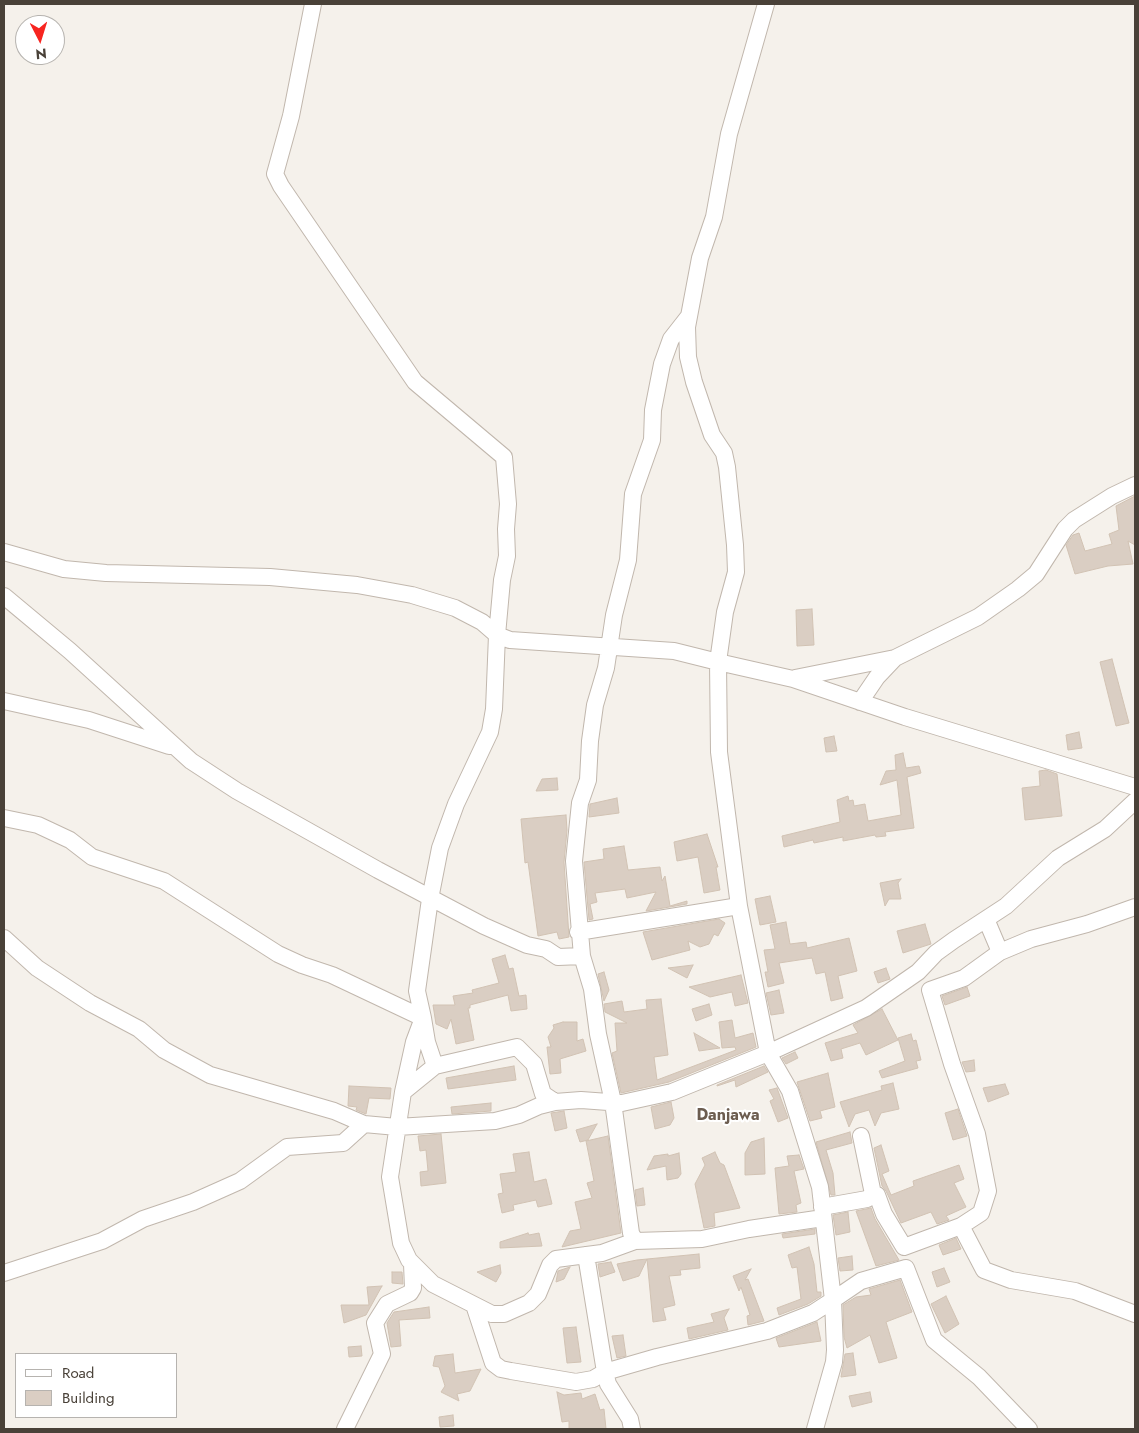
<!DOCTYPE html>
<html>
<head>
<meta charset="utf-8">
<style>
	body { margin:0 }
	#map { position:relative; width:1139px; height:1433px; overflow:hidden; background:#f5f1eb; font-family:Jost,sans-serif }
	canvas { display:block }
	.frame { position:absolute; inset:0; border:5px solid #494138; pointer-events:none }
	.legend { position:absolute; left:15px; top:1353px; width:162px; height:65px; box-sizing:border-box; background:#fff; border:1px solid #b6b3af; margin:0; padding:6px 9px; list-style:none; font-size:15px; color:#494138 }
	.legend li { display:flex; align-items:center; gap:10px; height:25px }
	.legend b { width:25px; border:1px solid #b6b3af }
	.north { position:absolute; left:15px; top:15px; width:50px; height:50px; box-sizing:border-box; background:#fff; border:1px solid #b6b3af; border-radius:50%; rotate:175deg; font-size:14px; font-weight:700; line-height:20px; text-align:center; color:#494138 }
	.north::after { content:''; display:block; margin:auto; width:18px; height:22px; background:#f72520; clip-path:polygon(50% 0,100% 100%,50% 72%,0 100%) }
</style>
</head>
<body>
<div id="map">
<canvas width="1139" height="1433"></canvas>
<div class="frame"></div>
<ul class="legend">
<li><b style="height:6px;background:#fff"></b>Road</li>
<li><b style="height:14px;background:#dacec3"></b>Building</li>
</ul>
<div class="north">N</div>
</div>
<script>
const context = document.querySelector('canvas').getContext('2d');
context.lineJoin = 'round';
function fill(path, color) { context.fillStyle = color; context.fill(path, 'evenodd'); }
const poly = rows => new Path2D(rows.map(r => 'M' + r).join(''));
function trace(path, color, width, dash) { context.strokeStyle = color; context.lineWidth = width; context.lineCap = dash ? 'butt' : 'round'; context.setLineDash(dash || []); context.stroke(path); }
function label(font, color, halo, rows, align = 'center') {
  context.font = font + ' Jost,sans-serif'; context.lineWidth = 4; context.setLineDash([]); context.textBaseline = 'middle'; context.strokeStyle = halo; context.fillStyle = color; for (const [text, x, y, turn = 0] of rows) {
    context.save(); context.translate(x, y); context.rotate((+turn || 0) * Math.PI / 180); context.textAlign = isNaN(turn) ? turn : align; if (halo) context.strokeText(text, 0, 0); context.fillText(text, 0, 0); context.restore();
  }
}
const building = poly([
	[1135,496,1135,545,1128,541,1133,564,1108,566,1075,574,1066,545,1073,535,1079,533,1085,551,1112,544,1109,534,1119,530,1116,506,1135,496],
	[812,609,814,645,797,646,796,610,812,609],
	[1112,659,1129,723,1116,726,1100,662,1112,659],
	[1079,732,1082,748,1068,750,1066,735,1079,732],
	[834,736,837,751,826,752,824,738,834,736],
	[903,753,906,768,919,766,921,773,907,777,914,828,885,832,886,836,876,837,875,835,843,841,843,837,814,843,813,840,784,847,782,836,840,822,837,800,848,796,849,801,853,800,854,806,865,804,868,821,901,815,897,780,880,785,886,771,896,770,895,755,903,753],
	[1046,770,1057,774,1062,816,1025,820,1022,788,1040,786,1039,771,1046,770],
	[557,778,558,790,536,791,542,779,557,778],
	[617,798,619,813,589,817,590,804,617,798],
	[566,815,567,830,564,862,569,937,559,939,557,932,538,936,528,862,525,863,521,819,566,815],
	[707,834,718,867,716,867,720,890,704,893,698,857,677,861,674,842,707,834],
	[624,846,628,870,660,867,662,881,665,876,670,906,687,901,687,904,646,911,656,892,627,898,625,889,595,893,597,902,590,904,593,919,589,920,584,862,604,859,603,849,624,846],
	[901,879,898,883,901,899,889,899,885,906,880,883,901,879],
	[770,896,776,922,760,925,755,899,770,896],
	[719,919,725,923,718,936,714,934,709,944,700,947,688,941,690,950,652,960,643,932,719,919],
	[786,922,790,944,806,942,807,948,849,938,857,971,838,976,843,998,831,1001,825,972,816,974,812,958,779,963,784,983,768,987,765,972,768,972,764,950,775,949,770,925,786,922],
	[925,924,931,944,903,953,897,931,925,924],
	[505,955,509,969,513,968,519,996,526,995,527,1009,511,1011,508,995,470,1005,470,1008,468,1008,474,1040,456,1044,451,1019,447,1029,436,1024,433,1005,455,1005,453,996,473,993,472,990,499,983,492,959,505,955],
	[693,965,687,978,668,968,693,965],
	[886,968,890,979,878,983,874,972,886,968],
	[604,972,609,990,604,1001,598,974,604,972],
	[741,975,748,1003,735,1006,732,992,710,997,689,987,741,975],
	[967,987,970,996,945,1005,942,996,967,987],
	[779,990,784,1013,771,1015,766,993,779,990],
	[661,999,668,1055,654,1057,657,1080,736,1050,735,1047,722,1048,719,1022,732,1020,735,1038,753,1033,756,1047,669,1082,621,1093,612,1053,617,1051,615,1023,627,1023,605,1012,604,1004,622,1001,624,1012,647,1009,646,1000,661,999],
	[709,1004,712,1015,696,1021,692,1009,709,1004],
	[882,1009,898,1040,866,1055,860,1043,841,1049,843,1058,831,1061,825,1043,858,1033,853,1025,882,1009],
	[563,1022,577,1022,577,1041,583,1039,586,1051,560,1059,561,1073,550,1074,547,1047,551,1047,548,1037,554,1028,553,1025,563,1022],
	[694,1033,720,1048,699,1051,694,1033],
	[911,1034,913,1041,916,1040,921,1060,916,1061,918,1068,882,1078,879,1071,905,1061,898,1038,911,1034],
	[795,1052,798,1058,786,1064,782,1058,795,1052],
	[974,1060,975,1071,966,1072,962,1062,974,1060],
	[514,1066,516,1080,448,1089,446,1078,514,1066],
	[764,1066,768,1072,736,1087,735,1080,717,1086,717,1085,764,1066],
	[828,1073,835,1107,820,1111,822,1118,810,1121,797,1082,828,1073],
	[893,1083,899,1109,881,1113,875,1126,869,1110,855,1114,849,1127,840,1102,882,1090,881,1086,893,1083],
	[1005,1084,1009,1094,988,1102,983,1088,1005,1084],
	[349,1086,391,1088,390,1099,369,1098,366,1114,356,1110,357,1107,348,1106,349,1086],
	[777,1088,788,1118,778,1122,770,1101,774,1099,769,1090,777,1088],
	[671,1102,674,1118,670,1125,655,1129,651,1107,671,1102],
	[491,1103,491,1111,452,1114,451,1107,491,1103],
	[958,1109,967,1136,953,1140,945,1113,958,1109],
	[564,1111,567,1128,555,1131,551,1113,564,1111],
	[597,1124,588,1140,580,1142,576,1130,597,1124],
	[850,1132,852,1143,826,1150,833,1173,835,1195,831,1195,816,1142,850,1132],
	[441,1134,446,1183,421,1186,420,1172,428,1171,426,1150,420,1151,418,1136,441,1134],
	[608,1136,621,1233,562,1247,570,1231,581,1229,575,1202,592,1198,587,1183,594,1181,586,1141,608,1136],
	[764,1138,765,1174,745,1175,745,1153,751,1142,764,1138],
	[881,1145,889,1171,882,1174,891,1195,914,1186,913,1181,959,1165,964,1179,954,1183,966,1207,946,1216,949,1220,937,1224,931,1212,901,1223,886,1191,882,1186,874,1148,881,1145],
	[529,1152,534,1182,546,1179,552,1204,538,1207,536,1200,513,1205,514,1210,502,1213,498,1194,503,1193,500,1174,516,1172,513,1154,529,1152],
	[715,1152,720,1163,724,1165,740,1208,714,1213,715,1226,704,1228,695,1184,705,1165,702,1158,715,1152],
	[679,1153,681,1174,678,1178,667,1180,666,1166,647,1170,654,1156,668,1154,668,1156,679,1153],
	[799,1155,804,1169,794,1171,801,1203,796,1205,797,1212,779,1214,775,1168,789,1166,787,1156,799,1155],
	[643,1188,645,1205,637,1206,635,1190,643,1188],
	[871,1208,875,1219,899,1260,876,1266,856,1211,871,1208],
	[848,1212,850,1232,836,1235,833,1215,848,1212],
	[815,1229,815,1234,783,1238,782,1234,815,1229],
	[528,1233,529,1235,539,1233,542,1246,500,1248,500,1242,528,1233],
	[956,1238,961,1249,943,1255,939,1245,956,1238],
	[809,1247,814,1264,817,1292,821,1292,821,1296,808,1304,779,1315,777,1308,801,1299,797,1267,792,1268,788,1255,809,1247],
	[699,1254,700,1268,680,1270,681,1275,669,1276,675,1305,663,1308,666,1320,653,1322,647,1259,639,1276,623,1281,617,1264,637,1260,699,1254],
	[852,1256,853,1270,840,1271,838,1258,852,1256],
	[611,1262,615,1272,600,1277,598,1264,611,1262],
	[500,1265,501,1273,496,1282,477,1272,500,1265],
	[570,1267,564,1279,556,1282,558,1271,570,1267],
	[944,1268,950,1282,937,1287,932,1272,944,1268],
	[751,1269,745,1280,748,1279,764,1321,748,1325,747,1316,750,1315,741,1287,739,1291,733,1276,751,1269],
	[392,1272,402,1272,403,1284,392,1283,392,1272],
	[900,1280,912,1312,886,1322,897,1358,879,1363,870,1335,847,1348,844,1337,843,1305,856,1297,871,1295,869,1289,900,1280],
	[382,1286,366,1315,344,1323,341,1305,369,1305,367,1287,382,1286],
	[946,1296,959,1324,945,1333,931,1304,946,1296],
	[429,1307,430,1318,399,1320,401,1346,391,1347,387,1323,394,1312,429,1307],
	[729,1309,724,1318,728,1330,689,1339,687,1328,714,1322,711,1314,729,1309],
	[817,1322,821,1341,779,1347,776,1338,817,1322],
	[576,1327,581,1362,567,1363,563,1328,576,1327],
	[623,1335,626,1356,617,1358,612,1336,623,1335],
	[361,1346,362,1356,349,1357,348,1347,361,1346],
	[853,1353,856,1375,841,1377,845,1354,853,1353],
	[453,1354,455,1373,481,1369,470,1391,457,1394,459,1401,441,1392,445,1386,439,1367,433,1366,435,1356,453,1354],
	[557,1392,564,1395,581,1393,582,1399,595,1394,600,1410,604,1409,606,1429,569,1429,569,1421,562,1422,557,1392],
	[870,1392,872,1402,852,1407,849,1396,870,1392],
	[453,1415,454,1426,440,1427,439,1417,453,1415]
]);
fill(building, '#dacec3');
trace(building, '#d1c2b3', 1);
const minor = poly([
	[313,4,291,116,275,174,281,186,415,382,504,457,508,504,506,529,507,556,502,580,497,635,494,709,490,732,456,804,440,848,430,899,417,991,423,1018,414,1042,403,1092,390,1177,401,1243,409,1260,433,1284,492,1314,504,1314,529,1303,538,1294,550,1265,556,1259,602,1253,635,1241,702,1239,749,1229,823,1218],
	[766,4,729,134,714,217,700,258,687,327,688,357,694,382,712,435,724,453,727,467,735,545,736,572,725,612,718,662,793,679,905,717,1135,787],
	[4,552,64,569,106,573,270,577,357,585,412,595,455,608,482,622,497,635,510,640,674,651,718,662,719,752,739,906,768,1053,790,1091,820,1187,833,1300,861,1281,906,1268,934,1340,979,1377,1029,1429],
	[4,596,70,651,191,761,237,791,378,870,484,926,527,945,546,949,558,957,582,956],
	[795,678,895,658],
	[4,701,89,720,169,746],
	[860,702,877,677,895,658,978,617,1018,589,1036,574,1065,529,1074,520,1112,496,1135,485],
	[4,818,38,825,70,840,92,857,164,881,278,954,302,965,332,975,423,1018,427,1042,435,1066,517,1047,534,1064,543,1094,555,1102,581,1100,622,1103,672,1092,768,1053,866,1008,918,972,936,953,954,940,1006,906,1058,858,1105,829,1135,801],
	[578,932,739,906],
	[4,938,37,968,90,1003,139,1029,164,1050,210,1075,334,1111,364,1124,397,1127,495,1121,519,1115,539,1106,555,1102],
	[1000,952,1031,939,1087,924,1135,907],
	[403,1092,435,1066],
	[861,1136,873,1194],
	[822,1207,867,1199,873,1194,877,1195,884,1214,904,1247,961,1226,984,1270,1011,1280,1075,1291,1135,1314],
	[961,1226,981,1213,988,1191,977,1134,952,1064,930,990,964,978,1000,952,986,919],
	[635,1241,631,1233,613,1102,598,1034,592,989,582,956,574,861,580,803,588,780,590,741,595,705,606,668,614,615,628,560,633,494,652,440,653,410,662,364,671,339,689,316],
	[586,1255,605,1372,608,1384,630,1419,632,1429],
	[4,1273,102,1241,143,1219,193,1202,240,1181,287,1147,343,1143,364,1124],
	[474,1305,493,1363,501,1369,511,1371,576,1382,593,1379,605,1372,657,1357,767,1331,813,1313,833,1300,835,1350,834,1362,815,1429],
	[345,1429,382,1354,375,1323,387,1304,410,1293,413,1288,412,1264]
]);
trace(minor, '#c1b7ad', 18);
trace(minor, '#fff', 16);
label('bold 16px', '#6c5d50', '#fff', [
	["Danjawa",728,1116]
]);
</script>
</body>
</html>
